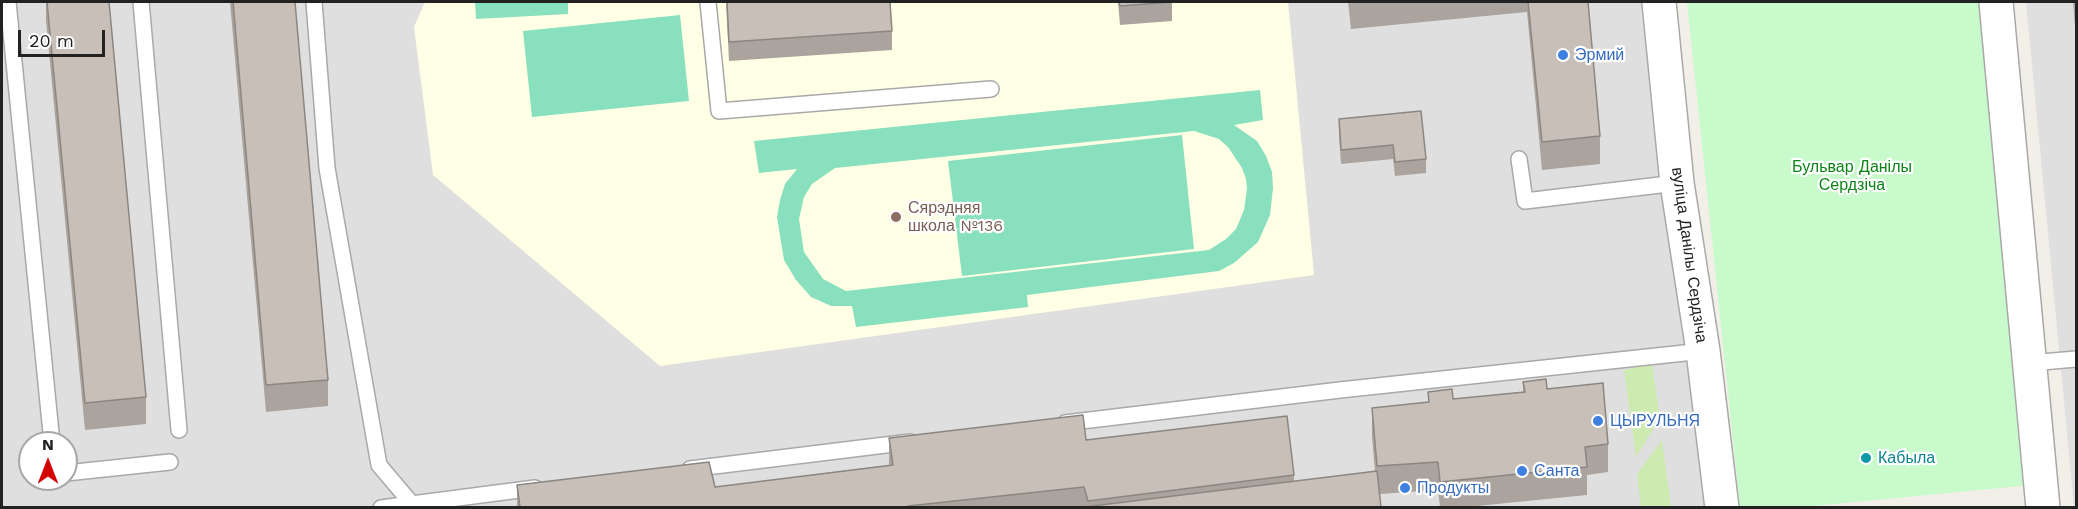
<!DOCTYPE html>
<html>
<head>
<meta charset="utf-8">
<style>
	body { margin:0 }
	#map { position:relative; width:2078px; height:509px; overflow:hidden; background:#f2efe9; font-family:"Work Sans",sans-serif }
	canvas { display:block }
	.frame { position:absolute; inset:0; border:3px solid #222; pointer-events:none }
	.north { position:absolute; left:18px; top:431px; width:60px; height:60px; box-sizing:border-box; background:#fff; border:2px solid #a7a7a7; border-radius:50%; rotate:0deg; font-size:16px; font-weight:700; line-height:24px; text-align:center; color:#222 }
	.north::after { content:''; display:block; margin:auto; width:21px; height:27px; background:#d40000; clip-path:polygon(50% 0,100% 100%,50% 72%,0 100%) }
	.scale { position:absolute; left:18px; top:30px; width:87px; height:27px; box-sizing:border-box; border:3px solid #222; border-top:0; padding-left:8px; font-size:18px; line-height:21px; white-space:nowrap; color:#222; -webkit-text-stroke:4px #fff; paint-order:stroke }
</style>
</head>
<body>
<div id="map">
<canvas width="2078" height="509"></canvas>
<div class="frame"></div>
<div class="north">N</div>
<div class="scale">20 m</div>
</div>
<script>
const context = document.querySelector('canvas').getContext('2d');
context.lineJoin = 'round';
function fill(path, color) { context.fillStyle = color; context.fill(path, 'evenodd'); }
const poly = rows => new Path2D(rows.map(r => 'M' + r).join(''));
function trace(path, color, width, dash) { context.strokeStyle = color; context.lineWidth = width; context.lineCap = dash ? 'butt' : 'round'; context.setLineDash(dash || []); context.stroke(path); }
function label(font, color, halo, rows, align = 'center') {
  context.font = font + ' "Work Sans",sans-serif'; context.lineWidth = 4.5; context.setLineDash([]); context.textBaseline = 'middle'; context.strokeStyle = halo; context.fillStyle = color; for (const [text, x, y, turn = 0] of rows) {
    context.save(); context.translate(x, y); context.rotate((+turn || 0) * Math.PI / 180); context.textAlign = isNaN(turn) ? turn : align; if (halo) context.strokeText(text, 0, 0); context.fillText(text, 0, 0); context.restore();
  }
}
fill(poly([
	[2,2,1659,2,1704,507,2,507],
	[30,443,66,443,66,479,30,479],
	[2026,2,2076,2,2076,507,2074,507]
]), '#e0dfdf');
fill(poly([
	[425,2,1288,2,1314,275,660,366,433,175,414,27]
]), '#ffffe5');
fill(poly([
	[1652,364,1660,418,1636,457,1624,370],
	[1662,440,1671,507,1641,507,1637,474]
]), '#cdebb0');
fill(poly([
	[1687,2,1980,2,2031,485,1804,507,1740,507]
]), '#c8facc');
fill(poly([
	[475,2,568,2,568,14,476,19],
	[680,15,689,101,532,117,523,31],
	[1260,90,1263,120,1234,125,1257,141,1266,156,1272,172,1273,188,1270,215,1258,242,1234,263,1219,271,1027,295,1028,307,856,327,852,306,831,306,811,297,796,280,784,260,777,217,780,200,785,184,797,169,759,173,754,141],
	[1194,131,1219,139,1228,147,1242,168,1246,179,1247,189,1244,210,1236,229,1226,239,1209,250,846,291,823,279,804,252,799,219,804,197,812,184,835,168],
	[1182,135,1194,249,962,276,948,161]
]), '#88e0be');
const service = poly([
	[8,2,52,443],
	[141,2,179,430],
	[314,2,327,168,379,465,412,504,412,508],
	[708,2,719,111,991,89],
	[1519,159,1525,201,1677,183],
	[2030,363,2076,359],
	[1065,423,1340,390,1703,351],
	[690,469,910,442],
	[66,473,170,462],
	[381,508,535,488]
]);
const tertiary = poly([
	[1659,2,1677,183,1703,351,1722,508],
	[1996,2,2043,508]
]);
trace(service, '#a9a9a9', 18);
trace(tertiary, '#a9a9a9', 36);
trace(service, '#fff', 15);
trace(tertiary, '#fff', 33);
fill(poly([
	[46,2,109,2,146,397,146,424,85,430,46,21],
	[230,2,295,2,328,380,328,406,266,412],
	[726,2,890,2,892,31,892,50,729,61],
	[1118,2,1172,2,1172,21,1120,25],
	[1348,2,1588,2,1600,136,1600,164,1542,170,1527,12,1351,29],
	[2073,2,2076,2,2076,40],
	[1339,119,1426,159,1426,173,1395,176,1393,159,1341,164,1339,134],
	[1523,382,1547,389,1608,444,1608,472,1587,475,1587,495,1467,507,1440,507,1438,490,1380,494,1381,507,517,507,517,485,715,487,889,465,889,438,1086,440,1294,475,1294,482,1375,472,1372,436,1372,408,1428,402,1428,392,1453,399,1523,392]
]), '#aba49e');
const building = poly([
	[47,2,109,2,146,397,85,403,47,2],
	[233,2,295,2,328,380,266,385,233,2],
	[727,2,890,2,892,31,729,42,727,2],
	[1119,2,1172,2,1120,6,1119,2],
	[1528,2,1588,2,1600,136,1542,142,1528,2],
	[1421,111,1426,159,1395,162,1393,145,1341,150,1339,119,1421,111],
	[1546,379,1547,389,1603,383,1608,444,1585,447,1587,467,1440,482,1438,462,1377,466,1372,408,1429,402,1428,392,1452,389,1453,399,1525,392,1523,382,1546,379],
	[1083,415,1086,440,1287,416,1294,475,1088,501,1084,487,908,506,907,507,520,507,517,485,709,462,715,487,893,465,889,438,1083,415],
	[1377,471,1381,507,1084,507,1377,471]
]);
fill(building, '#c7bfb8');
trace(building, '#8b8681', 1.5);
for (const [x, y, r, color] of [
	[1563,55,6,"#3f7fe0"],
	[896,217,6,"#8d6e63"],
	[1598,421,6,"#3f7fe0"],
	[1866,458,6,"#0f9aa8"],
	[1522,471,6,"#3f7fe0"],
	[1405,488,6,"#3f7fe0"]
]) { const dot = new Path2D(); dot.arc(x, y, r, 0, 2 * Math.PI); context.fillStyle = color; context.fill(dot); trace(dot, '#fff', 2); }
label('16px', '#366cbe', '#fff', [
	["Эрмий",1575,55],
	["ЦЫРУЛЬНЯ",1610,421],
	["Санта",1534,471],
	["Продукты",1417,488]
], 'left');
label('16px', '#0c8416', '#fff', [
	["Бульвар Данілы",1852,167],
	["Сердзіча",1852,185]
]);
label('16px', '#785e54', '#fff', [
	["Сярэдняя",908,208],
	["школа №136",908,226]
], 'left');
label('16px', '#222', '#fff', [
	["вуліца Данілы Сердзіча",1689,255,82]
]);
label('16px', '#0d838f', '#fff', [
	["Кабыла",1878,458]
], 'left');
</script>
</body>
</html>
